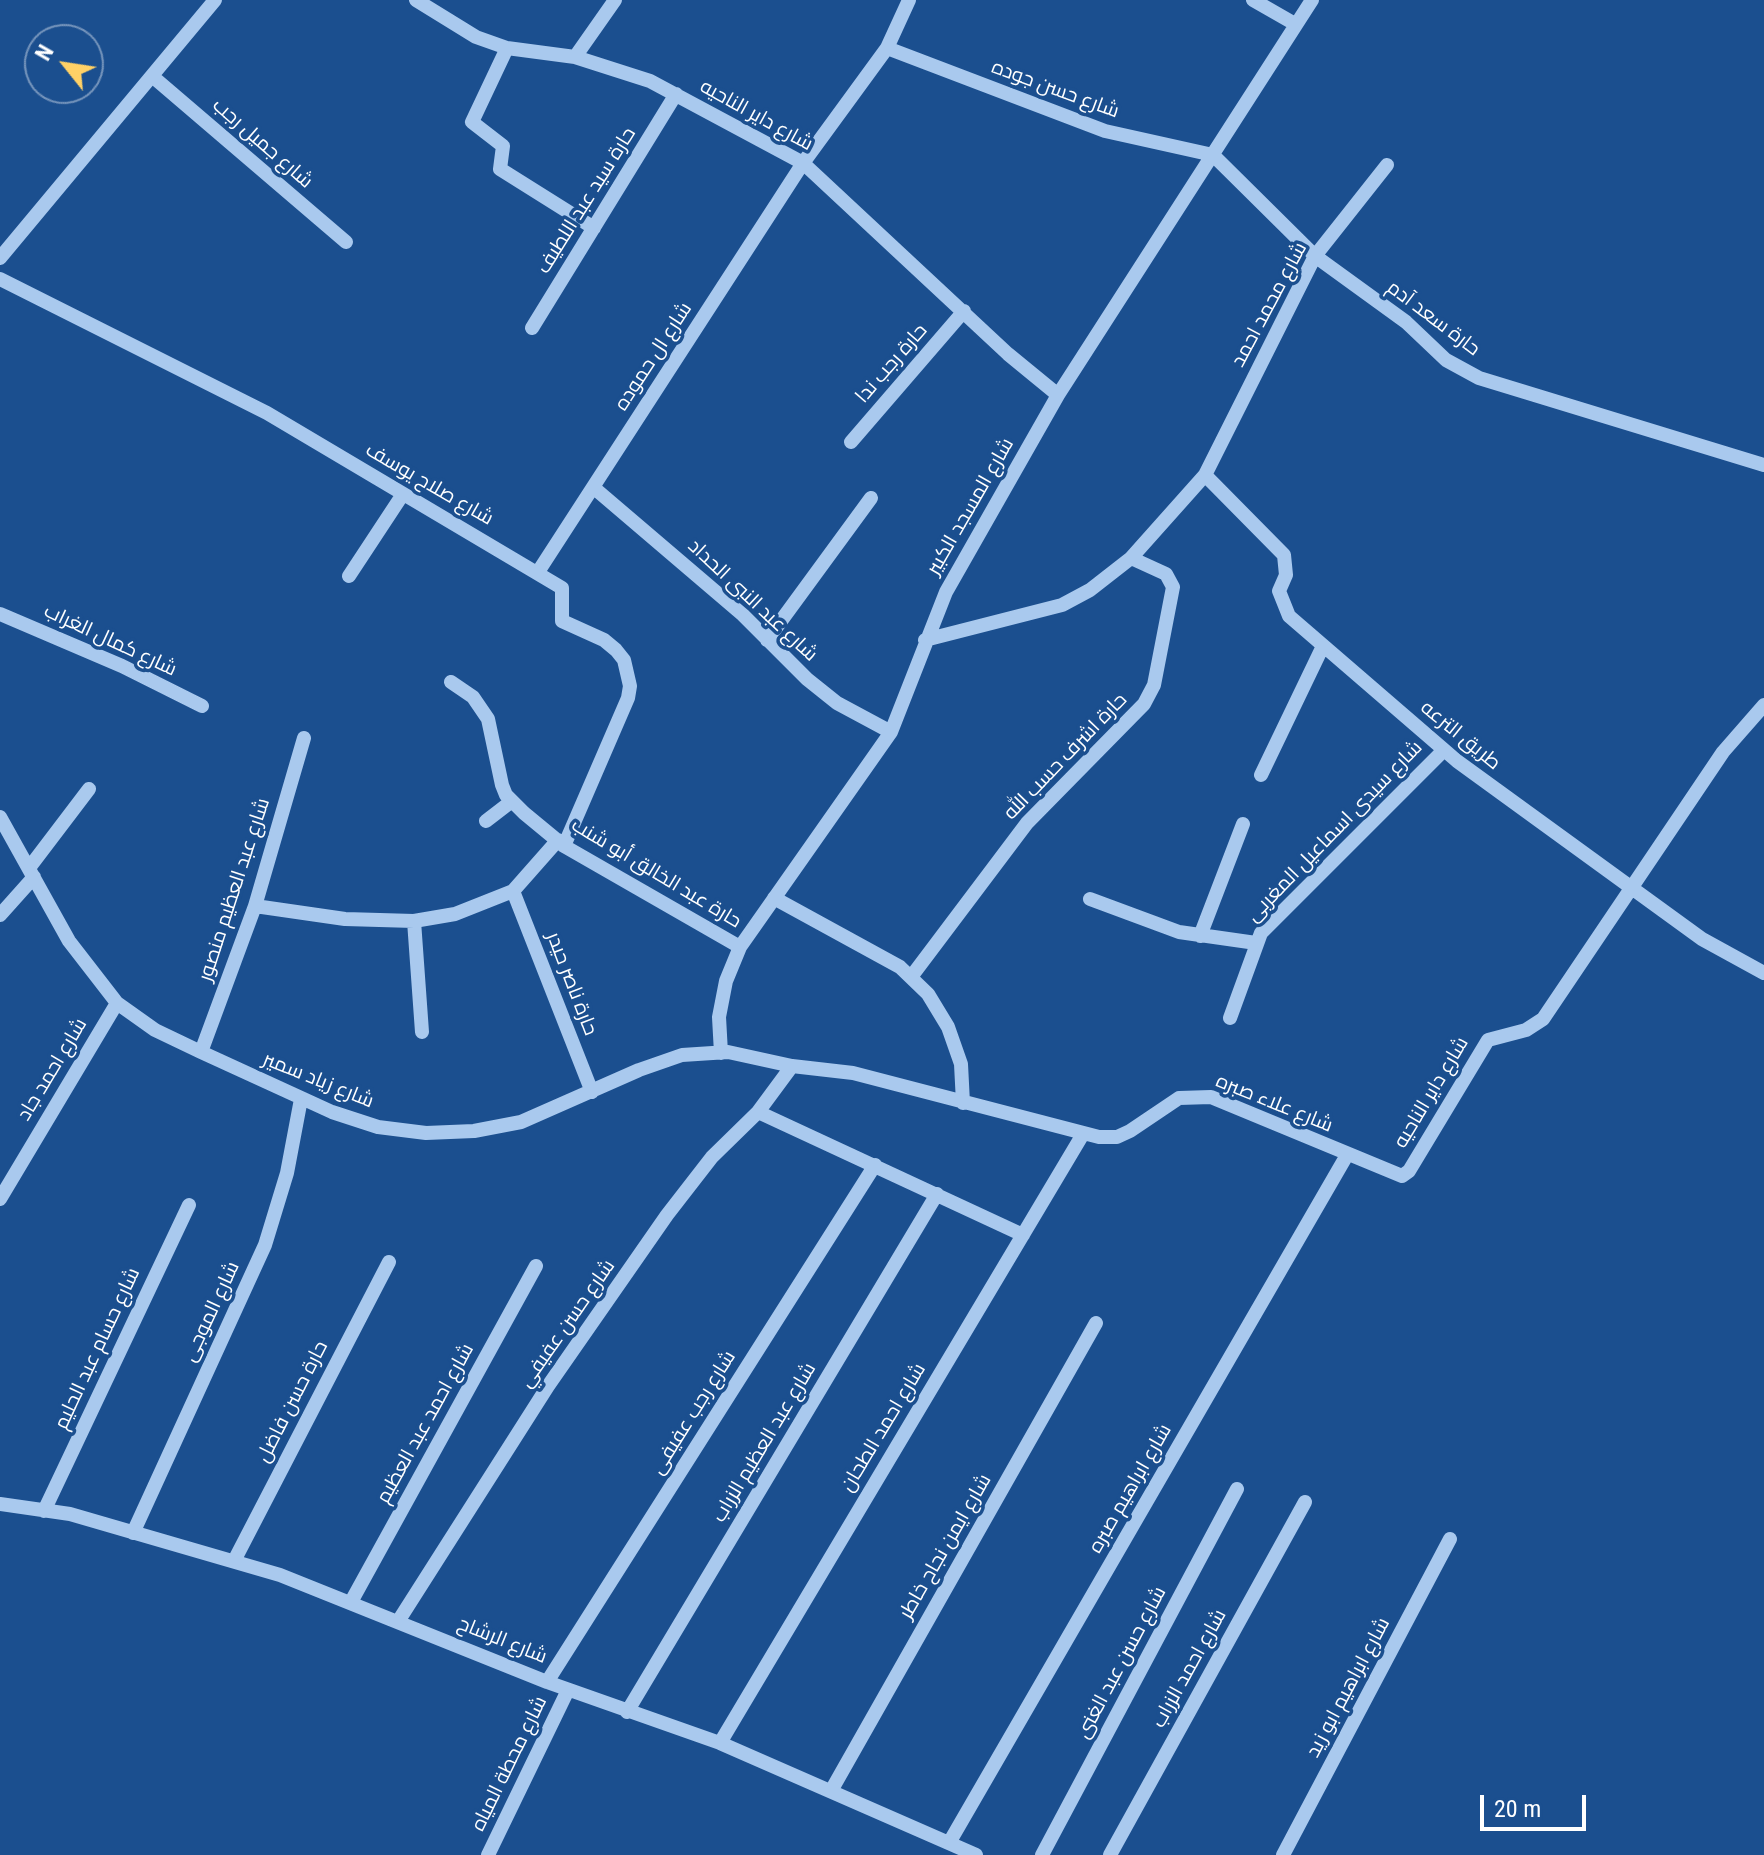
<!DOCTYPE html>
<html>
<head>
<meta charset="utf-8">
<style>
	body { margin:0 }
	#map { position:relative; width:1764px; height:1855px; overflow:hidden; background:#1b4f8f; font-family:"Roboto Condensed",sans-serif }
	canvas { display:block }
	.north { position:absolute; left:24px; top:24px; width:80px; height:80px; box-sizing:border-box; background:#1b4f8f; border:2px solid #7695bc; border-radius:50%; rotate:300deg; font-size:22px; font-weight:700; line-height:32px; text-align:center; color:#fff }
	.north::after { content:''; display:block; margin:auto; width:28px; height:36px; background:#ffd166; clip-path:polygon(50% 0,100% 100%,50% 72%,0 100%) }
	.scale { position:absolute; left:1480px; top:1795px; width:106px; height:36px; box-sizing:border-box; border:4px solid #fff; border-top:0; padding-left:10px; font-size:24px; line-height:28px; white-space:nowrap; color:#fff; -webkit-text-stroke:6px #1b4f8f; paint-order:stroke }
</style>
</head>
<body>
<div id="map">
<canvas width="1764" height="1855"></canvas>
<div class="north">N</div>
<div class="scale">20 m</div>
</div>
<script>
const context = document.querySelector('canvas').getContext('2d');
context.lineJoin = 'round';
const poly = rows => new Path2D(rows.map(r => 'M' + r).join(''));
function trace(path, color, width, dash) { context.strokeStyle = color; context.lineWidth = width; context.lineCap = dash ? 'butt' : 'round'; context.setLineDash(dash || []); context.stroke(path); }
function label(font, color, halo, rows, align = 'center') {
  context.font = font + ' "Roboto Condensed",Cairo,sans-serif'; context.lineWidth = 7; context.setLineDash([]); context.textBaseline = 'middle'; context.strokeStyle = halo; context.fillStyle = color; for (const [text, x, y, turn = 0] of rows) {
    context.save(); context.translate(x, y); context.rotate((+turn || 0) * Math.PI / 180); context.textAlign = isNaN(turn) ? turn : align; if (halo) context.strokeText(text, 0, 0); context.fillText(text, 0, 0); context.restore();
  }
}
trace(poly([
	[416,0,476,37,507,48,575,57,650,81,803,163,1008,354,1058,395],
	[1253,0,1295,24],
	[507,48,472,122,503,146,500,169,594,228],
	[887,48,1105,131,1213,155,1315,256,1406,322,1446,360,1479,378,1764,465],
	[575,57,615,0],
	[152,76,346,242],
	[0,258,215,0],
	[0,279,267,413,562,588,562,621,604,640,616,650,624,660,630,686,628,698,564,846],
	[532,328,676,94],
	[851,442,964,311],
	[1205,475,1284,555,1286,575,1279,591,1289,616,1457,761,1702,939,1764,973],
	[593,487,743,615,807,679,837,703,891,732],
	[538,572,803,163,887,48,909,0],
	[349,576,403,494],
	[0,614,122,666,202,706],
	[767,640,871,498],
	[925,640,1062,605,1090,590,1131,558,1205,475,1315,256,1387,165],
	[451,682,473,697,488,719,502,785,506,795,524,813,564,846,740,947],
	[1261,775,1323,646],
	[0,817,69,941,117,1003,155,1030,201,1052,332,1112,378,1127,426,1133,474,1131,521,1122,639,1070,682,1055,728,1052,792,1066,853,1073,1099,1137,1117,1137,1130,1131,1179,1098,1211,1097,1402,1176,1409,1171,1488,1040,1526,1030,1543,1019,1723,752,1764,705],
	[486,821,512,801],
	[29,868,89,789],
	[513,891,592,1092],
	[774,898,900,967,928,994,948,1027,961,1064,963,1103],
	[1090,899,1179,932,1256,943],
	[255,906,345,919,414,921,455,914,513,891,558,840],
	[0,915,34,877],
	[414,921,422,1032],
	[1200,936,1243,824],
	[911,977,1027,823,1144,704,1154,685,1173,587,1166,574,1131,558],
	[1230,1018,1261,933,1444,750],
	[201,1052,255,906,304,738],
	[721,1053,719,1017,726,981,740,947,891,732,946,592,1058,395,1312,0],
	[758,1112,1023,1235],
	[0,1199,117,1003],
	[0,1504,70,1514,280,1575,547,1682,720,1743,976,1855],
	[44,1511,189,1205],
	[133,1533,265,1245,287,1173,301,1099],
	[234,1561,389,1262],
	[351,1602,536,1266],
	[399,1620,548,1386,667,1215,712,1157,758,1112,792,1066],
	[547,1682,875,1165],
	[627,1712,937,1194],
	[720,1743,1083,1134],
	[831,1791,1096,1323],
	[949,1843,1347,1155],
	[488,1855,568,1690],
	[1042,1855,1237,1489],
	[1110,1855,1305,1502],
	[1283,1855,1450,1539]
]), '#a9c9ee', 14);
label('20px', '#fff', '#1b4f8f', [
	["شارع حسن جوده",1055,90,20],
	["شارع داير الناحيه",756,116,29],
	["شارع جميل رجب",262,144,41],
	["حارة سيد عبد اللطيف",587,201,-58],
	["شارع محمد احمد",1270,305,-62],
	["حارة سعد آدم",1433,319,37],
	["شارع ال حموده",654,357,-57],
	["حارة رجب ندا",892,364,-49],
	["شارع صلاح يوسف",429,485,30],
	["شارع المسجد الكبير",971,507,-60],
	["شارع عبد النبى الحداد",752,601,43],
	["شارع كمال الغراب",110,641,25],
	["طريق الترعه",1460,736,39],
	["حارة اشرف حسب الله",1066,757,-46],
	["شارع سيدى اسماعيل المغربى",1335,832,-46],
	["حارة عبد الخالق أبو شنب",656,874,31],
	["شارع عبد العظيم منصور",235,890,-72],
	["حارة ناصر حيدر",571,984,69],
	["شارع احمد جاد",53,1070,-59],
	["شارع زياد سمير",318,1081,22],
	["شارع داير الناحيه",1432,1093,-59],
	["شارع علاء صبره",1274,1104,22],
	["شارع الموجى",212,1312,-65],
	["شارع حسن عفيفي",568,1324,-55],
	["شارع حسام عبد الحليم",98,1349,-65],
	["حارة حسن فاضل",293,1402,-63],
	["شارع رجب عفيفى",694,1413,-58],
	["شارع احمد عبد العظيم",426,1424,-61],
	["شارع احمد الطحان",884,1428,-59],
	["شارع عبد العظيم الزراب",765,1443,-59],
	["شارع ابراهيم صبره",1131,1489,-60],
	["شارع ايمن نجاح خاطر",946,1547,-60],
	["شارع الرشاح",502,1641,22],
	["شارع حسن عبد الغنى",1122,1663,-62],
	["شارع احمد الزراب",1190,1669,-61],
	["شارع ابراهيم ابو زيد",1349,1688,-62],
	["شارع محطة المياه",510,1764,-64]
]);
</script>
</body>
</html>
